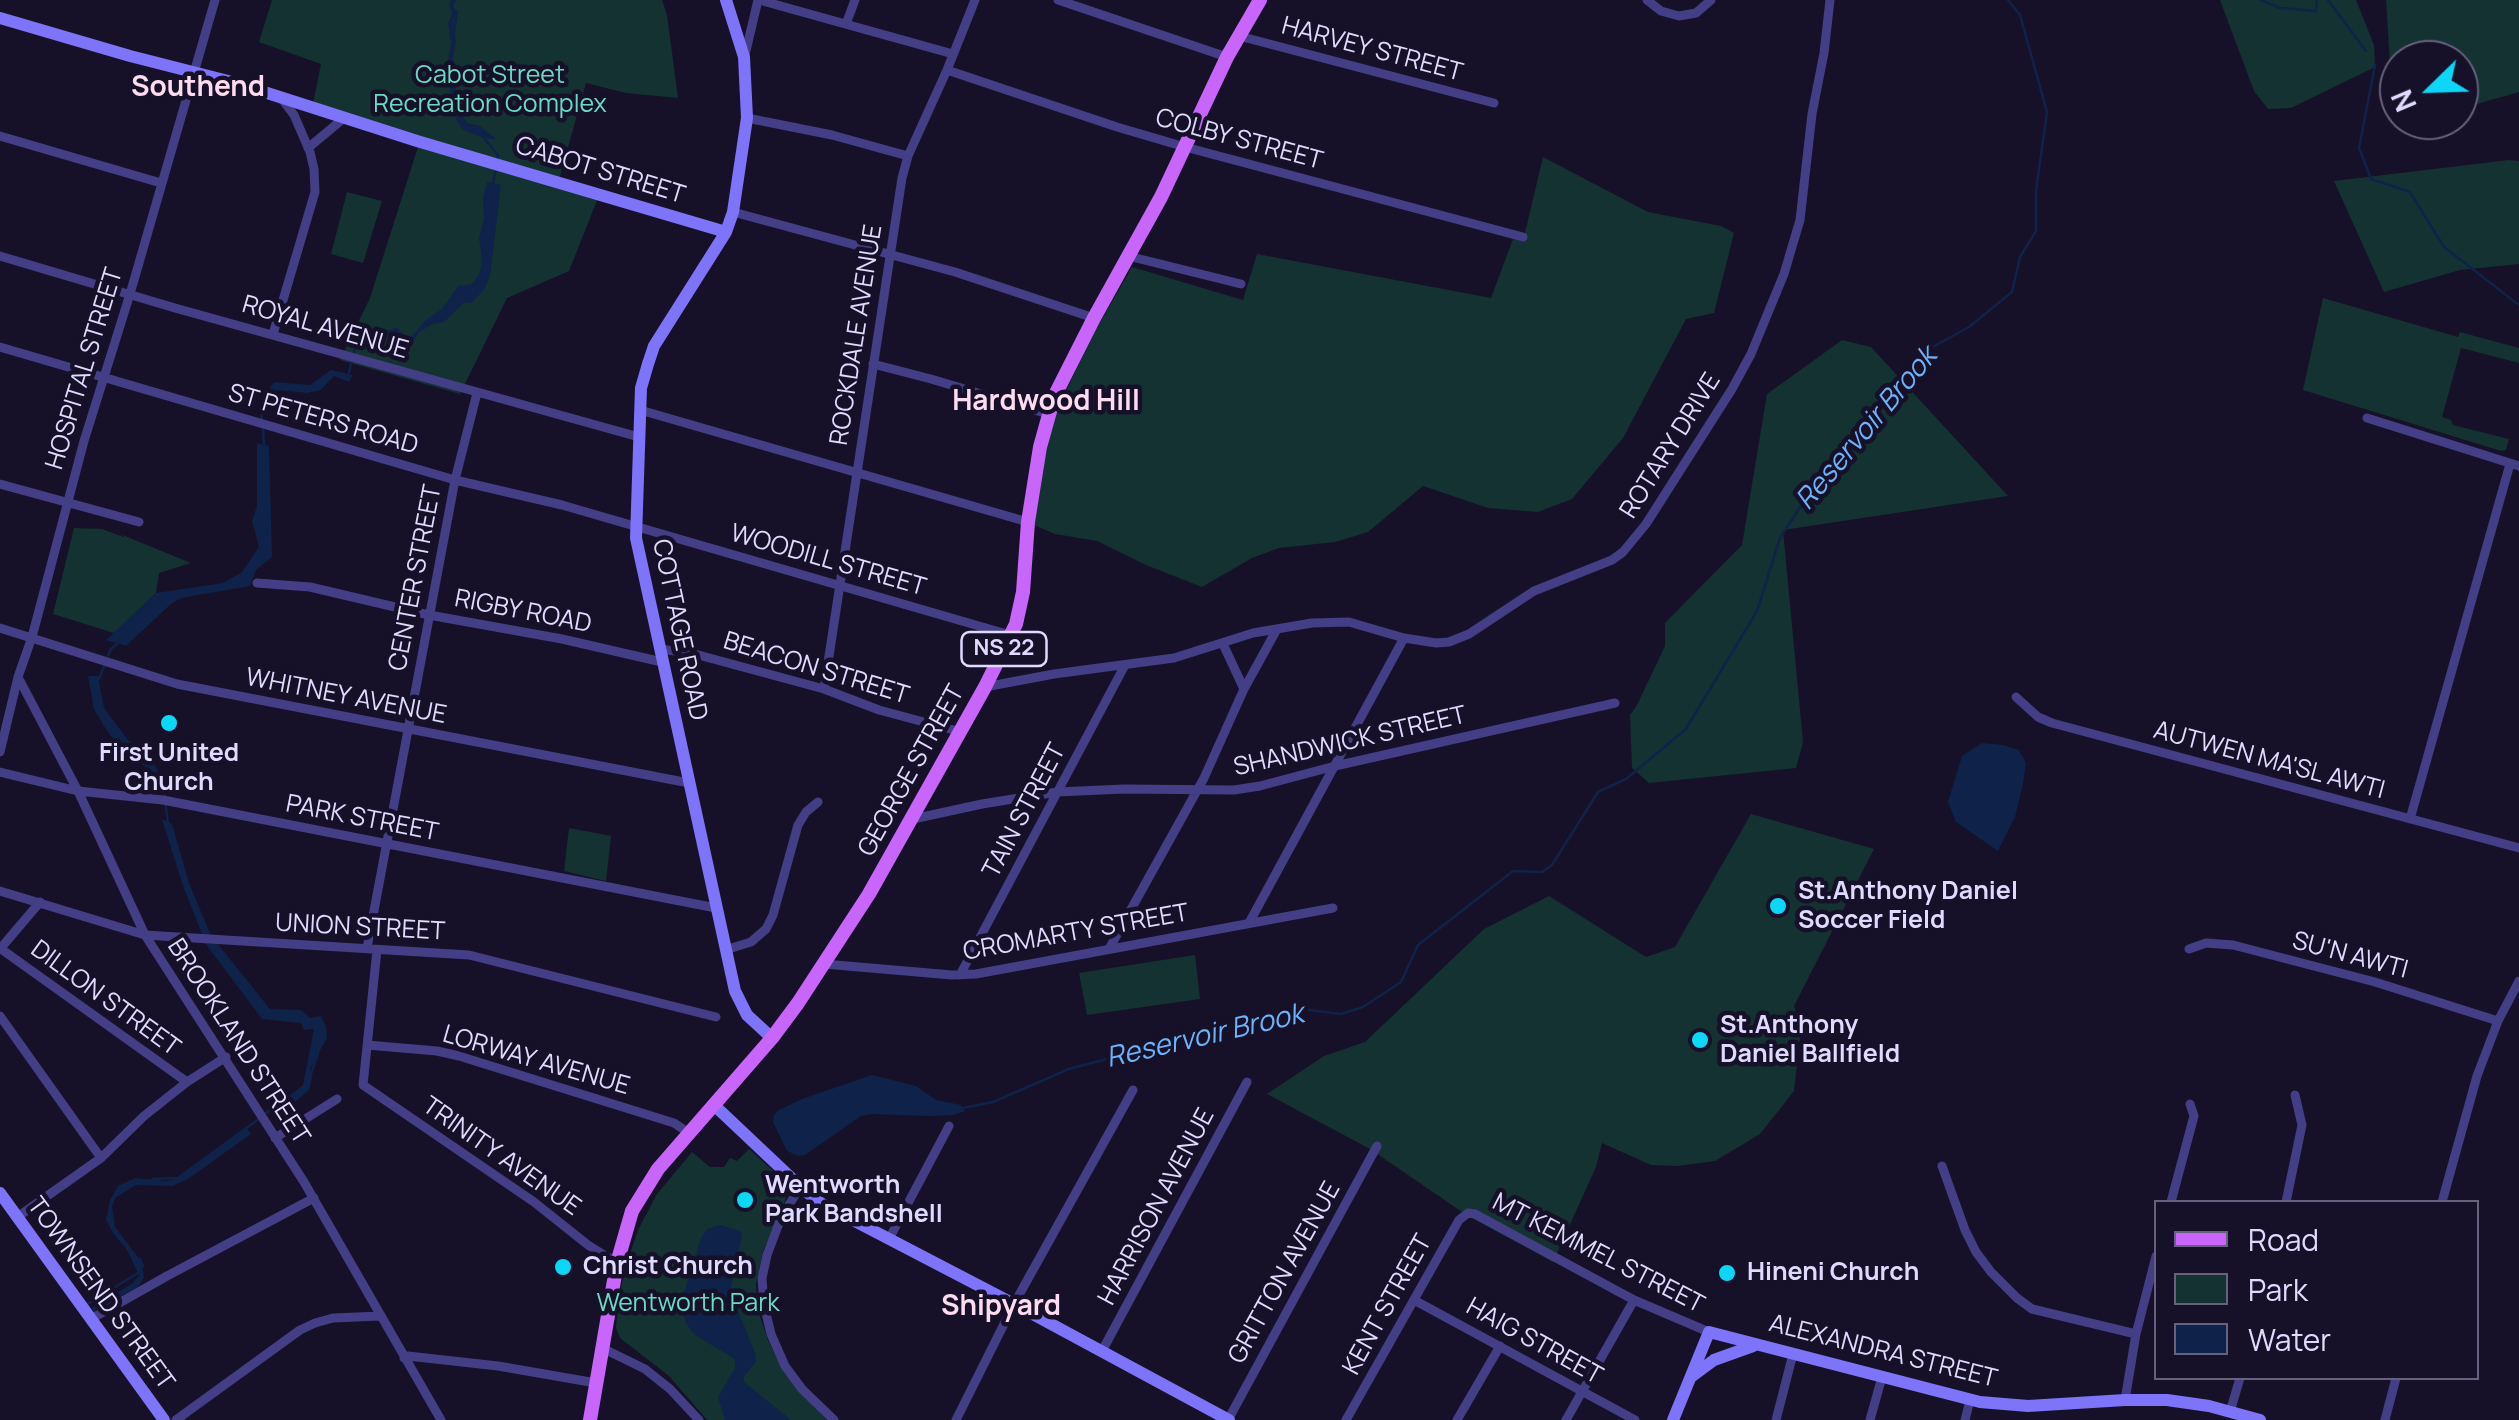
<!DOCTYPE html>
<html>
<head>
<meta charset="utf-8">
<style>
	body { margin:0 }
	#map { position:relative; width:2519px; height:1420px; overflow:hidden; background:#161128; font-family:Manrope,sans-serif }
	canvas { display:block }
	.legend { position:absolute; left:2154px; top:1200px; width:325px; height:180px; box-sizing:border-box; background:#161128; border:2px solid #66617e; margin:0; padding:12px 18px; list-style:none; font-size:30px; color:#dfdafe }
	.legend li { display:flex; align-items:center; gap:20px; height:50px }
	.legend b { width:50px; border:2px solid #66617e }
	.north { position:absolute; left:2379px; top:40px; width:100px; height:100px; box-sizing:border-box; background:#161128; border:2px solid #66617e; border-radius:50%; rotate:247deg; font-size:28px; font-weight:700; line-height:40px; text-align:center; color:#dfdafe }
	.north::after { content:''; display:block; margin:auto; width:35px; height:45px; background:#0dd7f7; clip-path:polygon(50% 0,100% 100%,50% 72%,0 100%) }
</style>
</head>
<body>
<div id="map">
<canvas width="2519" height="1420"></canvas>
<ul class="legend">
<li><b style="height:12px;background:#c865fa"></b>Road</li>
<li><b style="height:28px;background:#143232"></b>Park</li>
<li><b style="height:28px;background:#0f224a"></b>Water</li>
</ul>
<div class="north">N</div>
</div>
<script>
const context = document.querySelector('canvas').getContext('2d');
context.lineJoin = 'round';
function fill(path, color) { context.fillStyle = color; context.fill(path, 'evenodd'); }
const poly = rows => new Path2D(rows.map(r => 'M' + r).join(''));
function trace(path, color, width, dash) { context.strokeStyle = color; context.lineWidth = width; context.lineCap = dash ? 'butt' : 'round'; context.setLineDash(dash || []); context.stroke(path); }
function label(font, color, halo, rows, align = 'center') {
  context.font = font + ' Manrope,sans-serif'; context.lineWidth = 9; context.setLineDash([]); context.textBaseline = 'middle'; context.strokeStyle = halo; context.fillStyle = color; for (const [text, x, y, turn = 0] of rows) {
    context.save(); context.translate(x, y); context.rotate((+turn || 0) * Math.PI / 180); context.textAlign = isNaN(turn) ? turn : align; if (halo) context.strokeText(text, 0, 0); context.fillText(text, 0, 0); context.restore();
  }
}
fill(poly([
	[272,0,662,0,667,15,678,98,626,93,586,83,558,183,598,198,569,271,507,298,460,394,340,360,370,298,418,147,311,113,321,64,259,42],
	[2220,0,2356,0,2374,45,2375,67,2291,108,2268,109,2254,91],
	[2386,0,2519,0,2519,92,2459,109,2459,60,2399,60,2399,120,2421,120,2394,128],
	[1543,157,1648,212,1721,226,1734,233,1714,313,1686,319,1623,438,1572,499,1538,512,1488,508,1423,486,1368,532,1335,542,1279,548,1252,558,1202,587,1146,565,1097,541,1055,534,1034,525,1047,437,1054,415,1097,328,1132,267,1243,300,1257,254,1491,298,1513,239,1523,241],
	[2509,160,2519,161,2519,264,2460,270,2384,292,2334,181],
	[347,192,382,201,363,263,331,254],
	[2323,298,2458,337,2460,332,2519,348,2519,363,2461,348,2442,417,2451,420,2453,425,2509,439,2506,450,2501,451,2303,390],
	[1842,340,1871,347,2008,496,1783,530,1803,742,1796,768,1649,783,1632,768,1630,715,1636,707,1665,646,1665,623,1742,545,1767,394],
	[74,528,102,529,126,538,120,534,191,563,159,573,156,593,114,633,53,614],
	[1751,814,1874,849,1794,1006,1801,1028,1794,1091,1760,1134,1715,1161,1678,1166,1651,1165,1602,1143,1596,1167,1553,1262,1468,1216,1370,1149,1267,1094,1324,1056,1365,1042,1484,929,1549,896,1646,957,1675,947],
	[569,828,611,836,606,881,564,871],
	[1195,955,1200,999,1087,1015,1079,973],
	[749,1149,791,1187,763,1251,756,1284,757,1308,768,1340,785,1374,827,1420,707,1420,669,1376,620,1338,616,1328,619,1297,625,1268,638,1230,657,1194,692,1152,710,1167,724,1167,730,1158,737,1161]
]), '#143232');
fill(poly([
	[451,0,456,0,453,7,457,12,453,20,456,42,453,57,454,79,458,100,457,109,463,122,480,126,496,139,486,139,462,129,452,112,448,61,451,44,448,23,452,14,449,5],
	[487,182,501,185,490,276,484,290,471,303,465,302,444,322,433,324,419,332,414,340,397,344,391,336,371,344,361,341,396,329,410,338,427,319,442,309,458,286,472,284,479,274,482,261,479,237,484,219,483,198],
	[331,370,353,375,349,382,334,376,321,390,307,393,277,390,269,405,260,401,274,382,310,385],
	[257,443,269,446,272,557,256,570,250,586,181,598,171,604,126,646,106,640,156,593,223,583,242,572,259,547,252,521,257,506],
	[88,676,98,676,104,708,128,740,151,758,163,781,120,747,107,731,94,709],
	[1982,743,2003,745,2019,750,2026,763,2023,784,2015,817,1998,851,1956,822,1948,802,1962,756],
	[162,819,172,824,189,883,211,936,203,936,183,886],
	[205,943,217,943,270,1009,301,1010,310,1018,321,1016,326,1027,327,1038,310,1069,312,1078,309,1090,284,1112,280,1103,303,1085,314,1029,304,1030,301,1023,262,1019],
	[872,1075,916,1086,936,1100,961,1105,965,1111,954,1115,930,1116,871,1114,861,1116,805,1155,798,1156,787,1151,773,1122,774,1115,779,1110,802,1099],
	[247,1128,251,1134,188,1179,173,1186,136,1185,115,1198,112,1206,115,1227,141,1261,144,1277,139,1286,94,1312,92,1308,133,1283,139,1275,127,1250,113,1233,106,1220,110,1200,118,1186,135,1178,167,1181,178,1178],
	[721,1225,740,1231,742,1236,730,1291,756,1355,756,1362,744,1376,744,1382,791,1420,725,1420,718,1397,735,1368,735,1359,695,1335,686,1324,683,1310,684,1293,701,1238,707,1229]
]), '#0f224a');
trace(poly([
	[2261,0,2280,8,2316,11,2317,0],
	[2328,0,2366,51],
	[454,33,457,11],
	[2375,65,2359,148,2371,179,2410,192,2444,247,2519,305],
	[456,105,466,124],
	[484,138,498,155,497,160],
	[493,184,496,168],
	[382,334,396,329,398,330],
	[354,352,356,347,366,342],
	[348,376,352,360],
	[262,421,261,407,265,401],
	[263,429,264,446],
	[108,656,111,649,118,643],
	[99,679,105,664],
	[163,782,168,824],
	[311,1074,318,1053],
	[963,1108,993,1102,1069,1069,1137,1051,1195,1040,1301,1009,1341,1014,1363,1007,1401,982,1418,945,1513,871,1542,872,1552,865,1598,792,1626,779,1686,729,1757,611,1780,538,1819,478,1927,350,1969,327,2012,292,2020,257,2036,231,2036,191,2047,112,2020,15,2008,0],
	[266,1113,280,1103],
	[153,1179,178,1178,260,1118],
	[86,1305,138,1273,143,1266,140,1259]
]), '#0f224a', 2.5);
trace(poly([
	[759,0,953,54],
	[1058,0,1227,57],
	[1647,0,1661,11,1679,16,1696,13,1711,0],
	[846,24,855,0],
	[1239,36,1494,103],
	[745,55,758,0],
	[947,70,1117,127,1185,147,1523,237],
	[747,118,832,135,908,156],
	[0,136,161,183],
	[308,148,344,118],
	[733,212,955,272,1094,318],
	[0,256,175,308,639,437],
	[1128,256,1241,284],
	[273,334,315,192,314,169,310,152,294,115,282,99],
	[0,347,455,480,562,505,1010,635],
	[873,364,931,379,1048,414],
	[640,410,1028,522],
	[2367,418,2519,466],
	[0,484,139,522],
	[257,583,310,587,429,615,562,639,662,662],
	[0,628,177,684,689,783],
	[1223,644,1244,689],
	[659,649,691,653,824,689,879,710,961,732],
	[18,677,78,791,145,935,304,1182,441,1420],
	[985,687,1054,674,1174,658,1253,633,1312,623,1349,622,1404,638,1436,643,1449,642,1469,634,1534,591,1612,560,1623,552,1646,524,1732,389,1751,354,1784,274,1800,220,1812,114,1824,53,1830,0],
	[824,689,902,178,908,156,947,70,975,0],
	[2016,697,2038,717,2052,723,2519,848],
	[0,752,18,677,32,637,84,441,130,294,215,0],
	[0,772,78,791,163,800,716,908],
	[913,819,982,804,1057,792,1124,789,1234,790,1260,786,1335,766,1615,703],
	[2410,819,2510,464],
	[0,891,145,935,469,955,716,1017],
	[1249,923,1404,638],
	[367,948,455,480,477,393],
	[0,949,40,902],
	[1,949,187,1082],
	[1109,949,1204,778,1244,689,1277,629],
	[2189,949,2206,943,2233,945,2375,982,2498,1021],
	[377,950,363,1085,534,1202,588,1245,617,1263],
	[725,950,751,942,766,929,773,915,798,825,806,812,818,802],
	[824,964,952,975,976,974,1333,908],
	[960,975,1125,665],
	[0,1016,101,1158],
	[367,1045,437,1051,459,1056,674,1123,689,1133],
	[275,1138,337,1099],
	[1942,1166,1965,1230,1976,1252,1991,1272,2017,1298,2032,1309,2136,1334],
	[800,1187,781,1218,767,1255,762,1278,764,1305,771,1334,785,1366,802,1389,834,1420],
	[2171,1202,2194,1116,2190,1104],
	[2286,1202,2302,1125,2295,1095],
	[2442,1202,2477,1076,2498,1021,2519,981],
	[16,1218,101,1158,144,1116,187,1082,226,1057],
	[889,1239,949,1126],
	[1414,1300,1635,1420],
	[91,1319,167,1276,314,1198],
	[602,1348,645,1369,670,1389,699,1420],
	[1102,1351,1247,1082],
	[404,1358,408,1356,498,1366,596,1383],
	[2125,1400,2136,1334,2156,1256],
	[2230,1412,2240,1378],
	[176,1420,300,1330,315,1323,333,1318,380,1316],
	[956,1420,1014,1304,1133,1090],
	[1228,1420,1377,1146],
	[1346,1420,1459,1220,1468,1213,1475,1214,1634,1300,1709,1332],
	[1457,1420,1500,1346],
	[1566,1420,1634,1300],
	[1776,1420,1793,1354],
	[1870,1420,1882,1377],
	[1965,1420,1970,1400],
	[2385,1420,2396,1378]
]), '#433e86', 9);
trace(poly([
	[726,0,744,57,747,118,733,212,726,232,654,346,648,364,641,388,636,538,735,991,747,1015,772,1038],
	[0,18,130,56,236,83,417,141,726,232],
	[714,1105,804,1190,822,1204,1014,1304,1229,1420],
	[0,1193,164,1420],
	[1691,1377,1714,1360,1753,1346],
	[1673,1420,1709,1332,1980,1402,2028,1406,2125,1400,2167,1400,2209,1406,2260,1420]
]), '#7d74fa', 12);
trace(poly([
	[590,1420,617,1263,632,1211,658,1169,772,1038,798,1003,869,894,985,687,1016,624,1023,592,1028,522,1040,447,1054,397,1094,318,1161,197,1227,57,1260,0]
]), '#c865fa', 14);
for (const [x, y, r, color] of [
	[169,723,10,"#0dd7f7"],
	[1778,906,10,"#0dd7f7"],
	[1700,1040,10,"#0dd7f7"],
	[745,1200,10,"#0dd7f7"],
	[563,1267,10,"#0dd7f7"],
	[1727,1273,10,"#0dd7f7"]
]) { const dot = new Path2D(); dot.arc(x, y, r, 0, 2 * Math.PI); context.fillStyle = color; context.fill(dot); trace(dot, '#161128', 4); }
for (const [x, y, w] of [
	[1004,649,85]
]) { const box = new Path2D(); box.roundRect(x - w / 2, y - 17, w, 34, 8); context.fillStyle = '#161128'; context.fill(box); trace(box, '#dfdafe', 2.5); }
label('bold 22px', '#dfdafe', null, [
	["NS 22",1004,649]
]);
label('25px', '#dfdafe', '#161128', [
	["HARVEY STREET",1372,50,15],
	["COLBY STREET",1239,140,15],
	["CABOT STREET",600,171,17],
	["ROYAL AVENUE",325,328,16],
	["ROCKDALE AVENUE",857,335,-81],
	["HOSPITAL STREET",85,369,-73],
	["ST PETERS ROAD",323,420,16],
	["ROTARY DRIVE",1671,446,-58],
	["WOODILL STREET",828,561,16],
	["CENTER STREET",416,578,-79],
	["RIGBY ROAD",523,612,11],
	["COTTAGE ROAD",679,630,78],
	["BEACON STREET",816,669,17],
	["WHITNEY AVENUE",346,697,11],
	["SHANDWICK STREET",1350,742,-13],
	["AUTWEN MA'SL AWTI",2269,761,15],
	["GEORGE STREET",912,771,-61],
	["TAIN STREET",1025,811,-62],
	["PARK STREET",362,819,11],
	["UNION STREET",360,928,3],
	["CROMARTY STREET",1076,933,-10],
	["SU'N AWTI",2350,956,15],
	["DILLON STREET",105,999,36],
	["BROOKLAND STREET",238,1042,57],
	["LORWAY AVENUE",536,1061,16],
	["TRINITY AVENUE",501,1157,35],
	["HARRISON AVENUE",1157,1207,-62],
	["MT KEMMEL STREET",1598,1254,27],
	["GRITTON AVENUE",1285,1273,-61],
	["TOWNSEND STREET",100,1294,54],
	["KENT STREET",1388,1305,-61],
	["HAIG STREET",1534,1342,29],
	["ALEXANDRA STREET",1883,1352,14]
]);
label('25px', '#67dcc3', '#161128', [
	["Cabot Street",490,76],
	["Recreation Complex",490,105],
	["Wentworth Park",688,1304]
]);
label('bold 25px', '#dfdafe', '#161128', [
	["First United",169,754,"center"],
	["Church",169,783,"center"],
	["St.Anthony Daniel",1798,892],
	["Soccer Field",1798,921],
	["St.Anthony",1720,1026],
	["Daniel Ballfield",1720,1055],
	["Wentworth",765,1186],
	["Park Bandshell",765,1215],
	["Christ Church",583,1267],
	["Hineni Church",1747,1273]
], 'left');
label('bold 28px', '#fedcf0', '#161128', [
	["Southend",198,88],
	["Hardwood Hill",1046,402],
	["Shipyard",1001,1307]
]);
label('italic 28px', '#6cb3fa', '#161128', [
	["Reservoir Brook",1867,429,-50],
	["Reservoir Brook",1205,1037,-13]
]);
</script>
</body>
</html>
